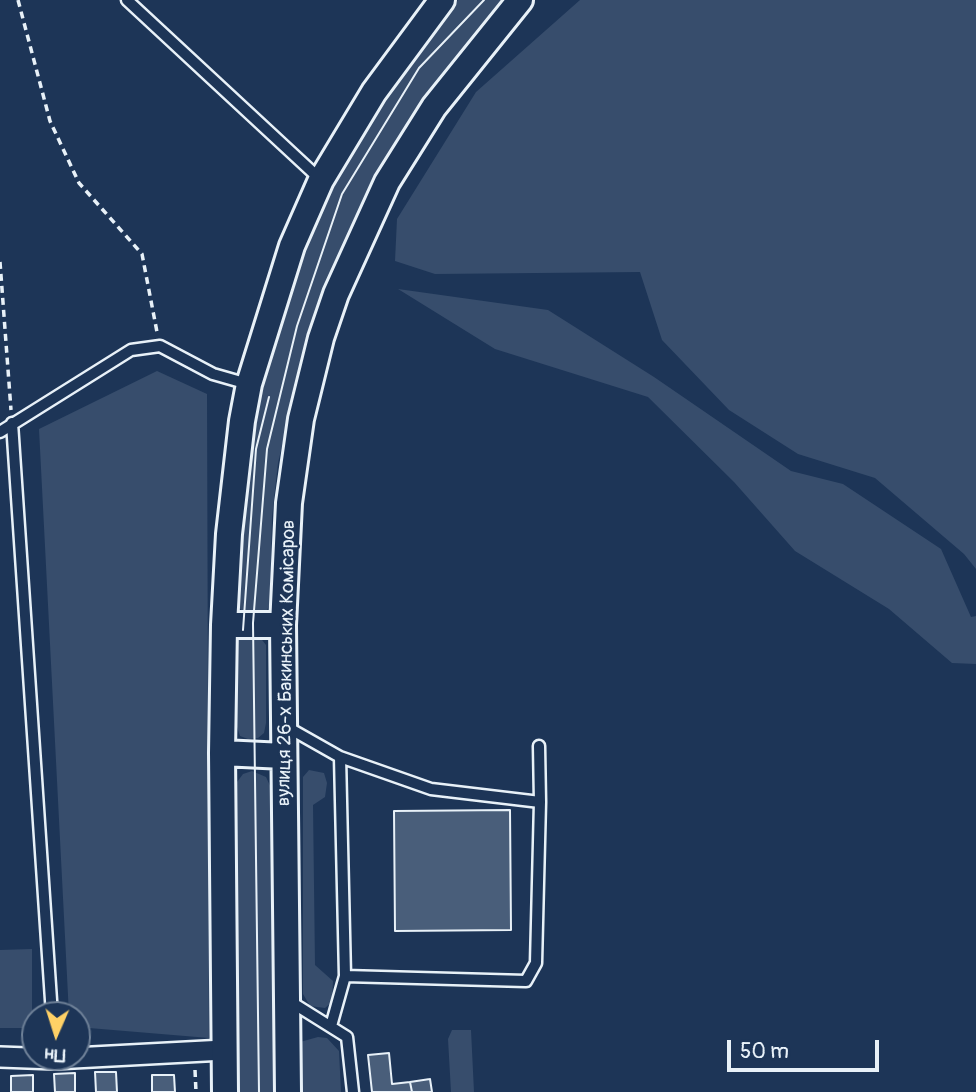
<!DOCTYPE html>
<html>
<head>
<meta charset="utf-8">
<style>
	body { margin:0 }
	#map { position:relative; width:976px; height:1092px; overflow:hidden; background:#1d3557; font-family:Pangolin,sans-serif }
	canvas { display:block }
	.north { position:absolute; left:21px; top:1001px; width:70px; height:70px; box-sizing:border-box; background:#1d3557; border:2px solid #6e8097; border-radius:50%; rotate:183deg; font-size:19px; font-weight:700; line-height:28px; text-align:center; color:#e8f1f8 }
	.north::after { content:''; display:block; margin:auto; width:24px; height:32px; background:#ffd166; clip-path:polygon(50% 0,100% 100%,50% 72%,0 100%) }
	.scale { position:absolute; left:727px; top:1040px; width:152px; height:32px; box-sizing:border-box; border:4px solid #e8f1f8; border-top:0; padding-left:9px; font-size:21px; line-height:24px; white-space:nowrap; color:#e8f1f8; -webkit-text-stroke:5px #1d3557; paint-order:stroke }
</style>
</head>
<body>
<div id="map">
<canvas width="976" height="1092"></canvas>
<div class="north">Пн</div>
<div class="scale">50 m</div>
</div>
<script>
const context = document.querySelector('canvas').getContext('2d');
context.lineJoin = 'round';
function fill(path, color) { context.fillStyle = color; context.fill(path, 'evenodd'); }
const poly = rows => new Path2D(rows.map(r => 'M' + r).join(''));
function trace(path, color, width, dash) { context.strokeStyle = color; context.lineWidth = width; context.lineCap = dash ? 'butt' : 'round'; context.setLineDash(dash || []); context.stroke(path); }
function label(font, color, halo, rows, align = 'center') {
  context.font = font + ' Pangolin,sans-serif'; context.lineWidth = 5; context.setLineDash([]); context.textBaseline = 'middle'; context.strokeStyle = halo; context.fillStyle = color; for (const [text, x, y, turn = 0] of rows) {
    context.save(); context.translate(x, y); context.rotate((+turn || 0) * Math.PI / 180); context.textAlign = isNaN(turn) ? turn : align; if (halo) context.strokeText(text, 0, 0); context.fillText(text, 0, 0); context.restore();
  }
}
fill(poly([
	[458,0,510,0,329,285,293,398,278,463,272,517,270,602,267,611,259,616,246,615,235,603,248,450,259,398,296,273,327,200,353,152,384,101],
	[580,0,976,0,976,569,964,554,875,478,798,454,729,410,662,340,640,272,435,274,395,261,397,219,476,92],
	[398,289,548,310,654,377,791,471,843,484,941,549,971,617,976,616,976,664,952,663,889,609,795,551,734,482,648,397,495,349],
	[157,371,207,394,209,1038,77,1027,77,1015,69,1015,39,429],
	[242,636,259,636,266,645,266,723,264,733,258,738,248,739,240,736,236,724,236,643],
	[309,770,324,773,327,783,325,797,313,805,315,965,333,981,332,1002,325,1008,310,1006,303,994,303,777],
	[252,771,266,777,272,790,275,1092,238,1092,234,786,243,774],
	[32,949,32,1028,0,1028,0,950],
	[452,1030,471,1030,474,1092,451,1092,448,1039],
	[318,1037,327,1038,339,1051,341,1092,299,1092,300,1042]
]), '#374d6c');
const building = poly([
	[510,810,511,930,395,931,394,811,510,810],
	[389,1053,392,1084,410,1082,412,1092,372,1092,368,1055,389,1053],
	[95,1072,116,1072,117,1092,96,1092,95,1072],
	[75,1073,75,1092,55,1092,54,1074,75,1073],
	[33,1075,33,1092,11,1092,11,1076,33,1075],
	[152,1075,174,1075,175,1092,152,1092,152,1075],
	[430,1079,432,1092,412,1092,410,1082,430,1079]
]);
fill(building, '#495e7a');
trace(building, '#e8f1f8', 2);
const service = poly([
	[127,0,321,180],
	[12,423,52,1015],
	[0,432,131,350,160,346,213,374,248,384],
	[287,727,340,757,345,976],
	[340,757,431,789,540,802],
	[291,1002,347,1037,353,1092],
	[331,1026,345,976,526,981,536,963,540,802,539,746]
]);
const minor = poly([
	[0,1057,55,1059,224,1050]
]);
const tertiary = poly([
	[224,625,283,625],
	[222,753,284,756],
	[225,1092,222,753,224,625,229,534,242,421,249,384,292,246,321,180,374,92,442,0],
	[288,1092,283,625,289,503,301,419,321,338,336,294,387,182,434,107,520,0]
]);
trace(service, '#e8f1f8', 15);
trace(minor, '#e8f1f8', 24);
trace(tertiary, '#e8f1f8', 30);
trace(poly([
	[18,0,50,121,79,183,142,254,157,332],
	[0,262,11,410],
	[195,1070,196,1092]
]), '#e8f1f8', 3.5, [7, 5]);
trace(service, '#1d3557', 10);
trace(minor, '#1d3557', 19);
trace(tertiary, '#1d3557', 24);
trace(poly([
	[243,630,256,449,269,397],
	[259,1092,253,623,267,449,297,326,342,194,419,68,484,0]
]), '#e8f1f8', 2);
label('19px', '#e8f1f8', '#1d3557', [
	["вулиця 26-х Бакинських Комісаров",287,663,-89]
]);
</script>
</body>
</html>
